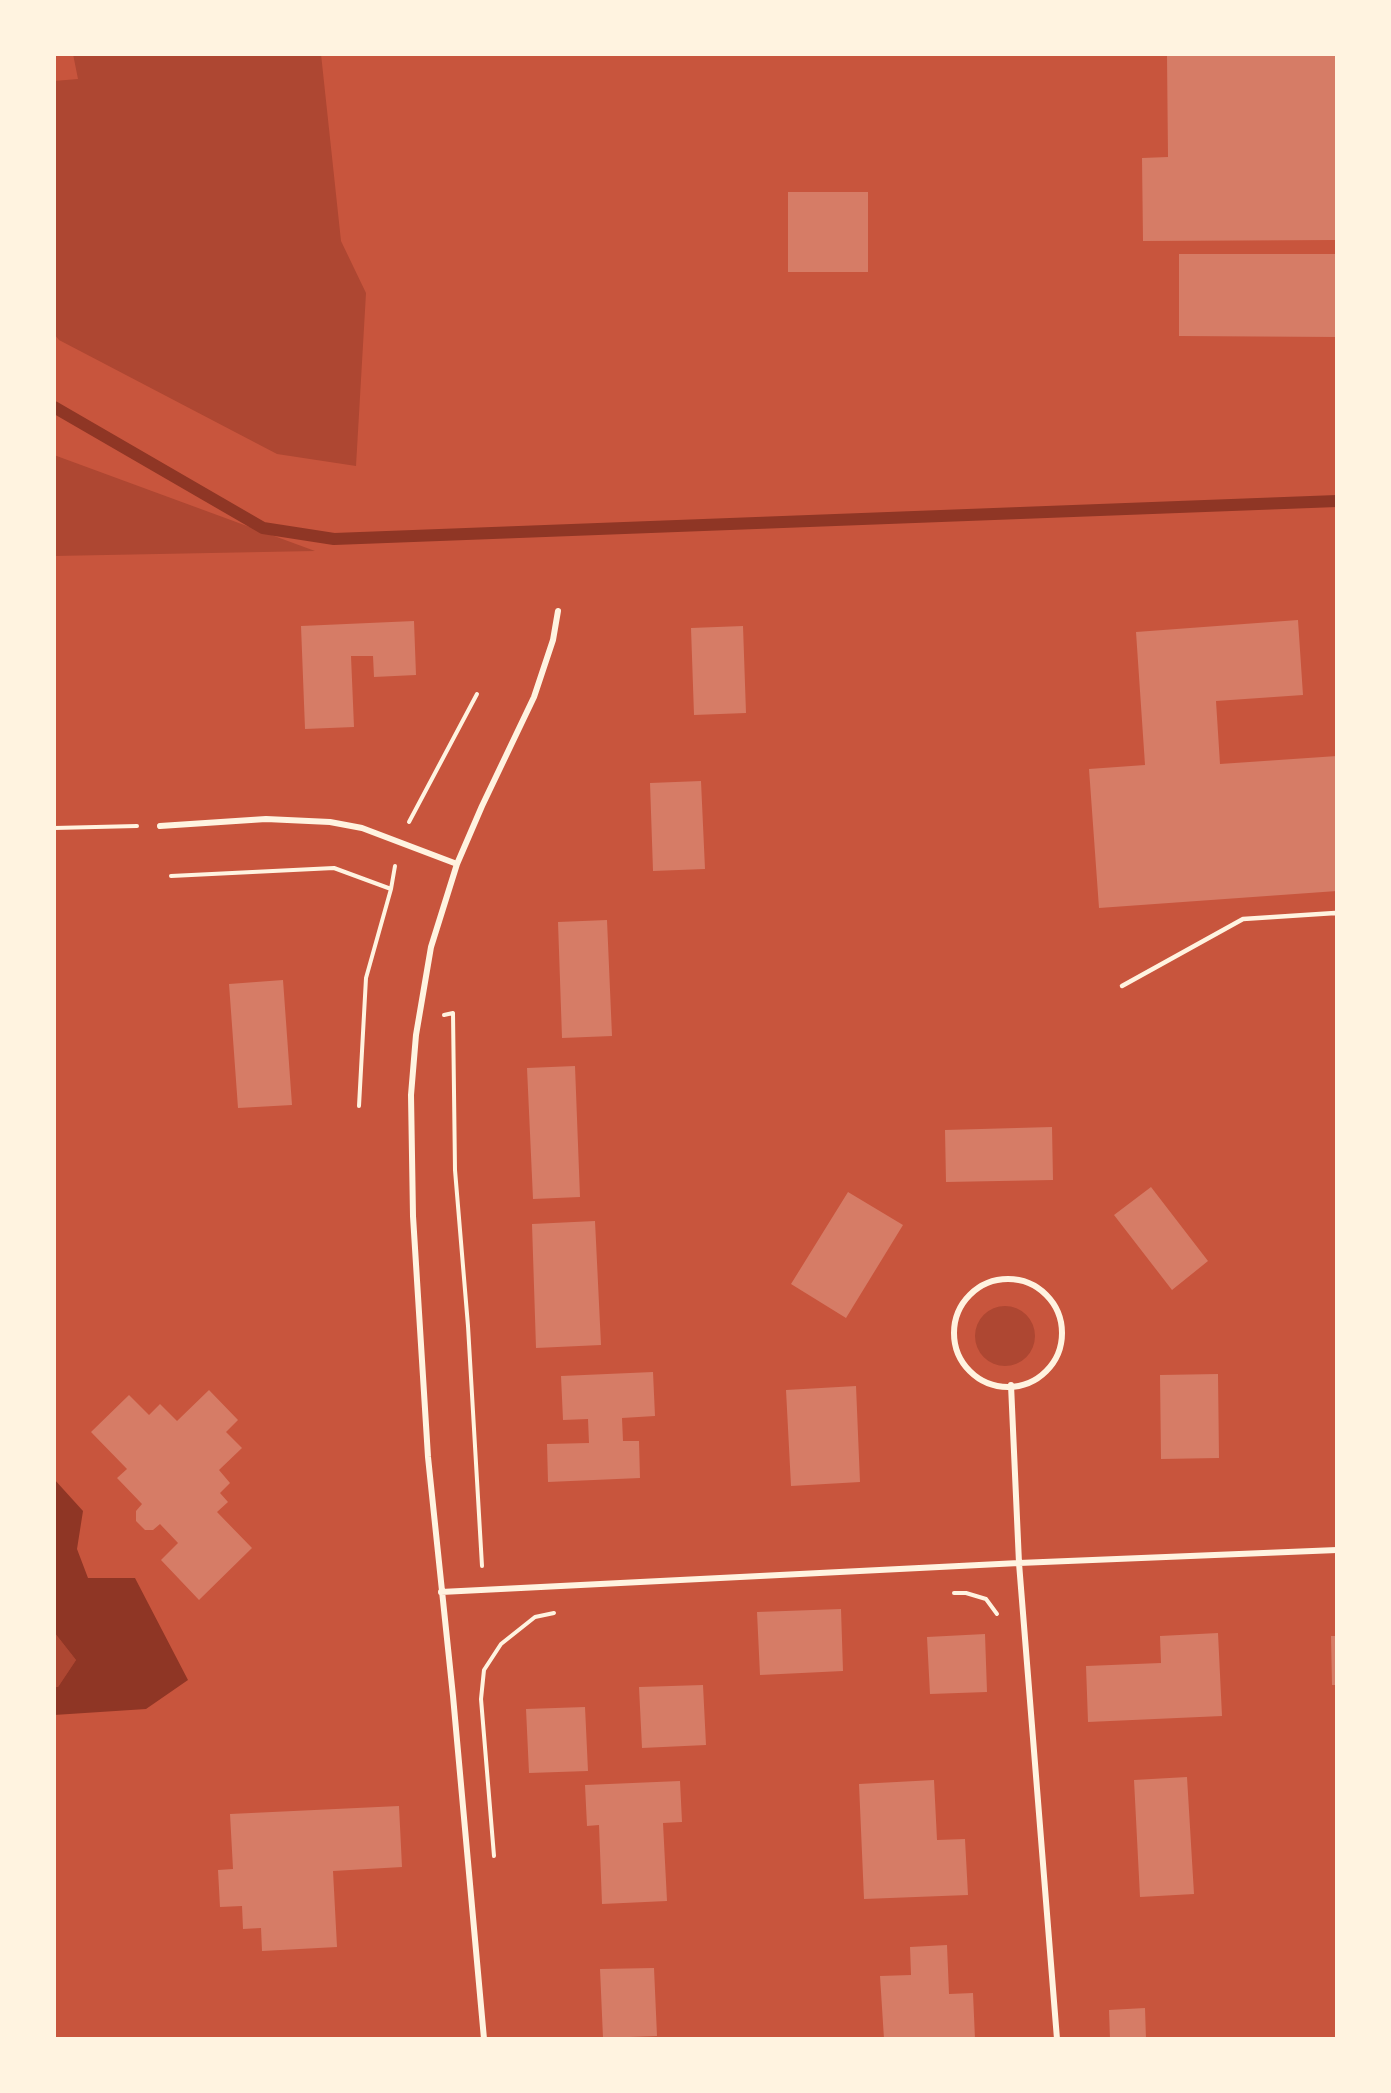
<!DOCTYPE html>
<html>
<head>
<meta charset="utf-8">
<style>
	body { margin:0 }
	#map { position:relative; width:1391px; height:2093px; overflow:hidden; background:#c8553d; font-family:Helvetica,sans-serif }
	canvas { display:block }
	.frame { position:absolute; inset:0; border:56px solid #fff3e0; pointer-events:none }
</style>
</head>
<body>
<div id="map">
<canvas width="1391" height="2093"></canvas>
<div class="frame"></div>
</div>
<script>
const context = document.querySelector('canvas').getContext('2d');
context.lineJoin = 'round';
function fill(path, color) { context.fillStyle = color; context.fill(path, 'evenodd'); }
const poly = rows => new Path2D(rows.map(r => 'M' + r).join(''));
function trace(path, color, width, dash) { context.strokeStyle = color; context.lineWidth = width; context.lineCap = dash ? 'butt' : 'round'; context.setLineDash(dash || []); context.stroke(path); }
fill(poly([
	[73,54,321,54,341,241,366,293,356,466,277,454,59,340,54,334,54,81,78,79],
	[54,455,315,551,54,556],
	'975 1336a30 30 0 1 1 60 0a30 30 0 1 1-60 0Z',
	[54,1632,76,1660,58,1687,54,1687]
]), '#ae4732');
fill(poly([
	[54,1479,83,1511,77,1549,88,1578,135,1578,188,1680,146,1709,54,1715,54,1687,58,1687,76,1660,54,1632]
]), '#8f3625');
trace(poly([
	[54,407,263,528,334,539,1337,501]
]), '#8f3625', 12);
fill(poly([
	[1279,54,1337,56,1337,240,1143,241,1142,158,1168,157,1167,56,1279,56],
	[788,192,868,192,868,272,788,272],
	[1179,254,1337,254,1337,337,1179,336],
	[1298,620,1303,695,1216,701,1220,764,1337,756,1337,891,1099,908,1089,769,1145,765,1136,632],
	[414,621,416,675,374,677,373,656,351,656,354,727,305,729,301,626],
	[743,626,746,713,694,715,691,628],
	[701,781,705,869,653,871,650,783],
	[607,920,612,1036,562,1038,558,922],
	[283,980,292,1105,238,1108,229,984],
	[575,1066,580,1197,533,1199,527,1068],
	[1052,1127,1053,1180,946,1182,945,1130],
	[1151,1187,1208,1261,1172,1290,1114,1215],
	[848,1192,903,1225,846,1318,791,1284],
	[595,1221,601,1345,536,1348,532,1224],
	[653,1372,655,1416,622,1418,623,1441,639,1441,640,1478,548,1482,547,1444,589,1443,588,1419,563,1420,561,1376],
	[1218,1374,1219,1458,1161,1459,1160,1375],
	[856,1386,860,1482,791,1486,786,1390],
	[209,1390,238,1420,226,1432,242,1448,219,1470,230,1483,220,1493,228,1502,217,1512,252,1548,199,1600,161,1560,178,1543,160,1524,153,1530,145,1530,136,1521,136,1511,142,1504,117,1478,127,1469,91,1432,129,1395,149,1415,160,1404,177,1421],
	[841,1609,843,1671,760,1675,757,1612],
	[1218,1633,1222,1716,1088,1722,1086,1666,1161,1663,1160,1636],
	[985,1634,987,1692,930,1694,927,1637],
	[1331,1636,1337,1636,1337,1685,1332,1685],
	[703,1685,706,1745,642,1748,639,1687],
	[585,1707,588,1771,529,1773,526,1709],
	[1187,1777,1194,1894,1140,1897,1134,1780],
	[934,1780,937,1840,965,1839,968,1895,864,1899,859,1784],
	[680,1781,682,1822,663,1823,667,1901,602,1904,599,1825,587,1826,585,1785],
	[399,1806,402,1867,333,1871,337,1947,262,1951,261,1928,243,1929,242,1906,220,1907,218,1870,233,1869,230,1814],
	[947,1945,949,1994,973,1993,975,2039,884,2039,880,1976,911,1975,910,1947],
	[654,1968,657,2036,603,2038,600,1969],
	[1145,2008,1146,2039,1110,2039,1109,2010]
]), '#d67c66');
trace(poly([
	[409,822,477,694],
	[54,828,137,826],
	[171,876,334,868,391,889,366,978,359,1106],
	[391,889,395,866],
	[444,1015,453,1013,455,1170,468,1326,482,1566],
	[954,1593,966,1593,986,1599,997,1614],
	[494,1856,481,1699,484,1670,501,1644,535,1617,554,1613]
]), '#fff3e0', 4);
trace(poly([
	[1122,986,1243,919,1335,913,1337,914]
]), '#fff3e0', 4.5);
trace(poly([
	[160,826,266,819,330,822,362,828,457,864],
	'954 1333a54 54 0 1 1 108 0a54 54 0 1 1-108 0Z',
	[1011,1385,1019,1563,1057,2039],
	[441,1592,1019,1563,1337,1550],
	[484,2039,453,1696,428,1457,413,1216,411,1095,416,1035,431,947,457,864,482,806,534,697,553,640,558,611]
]), '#fff3e0', 6);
</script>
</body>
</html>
